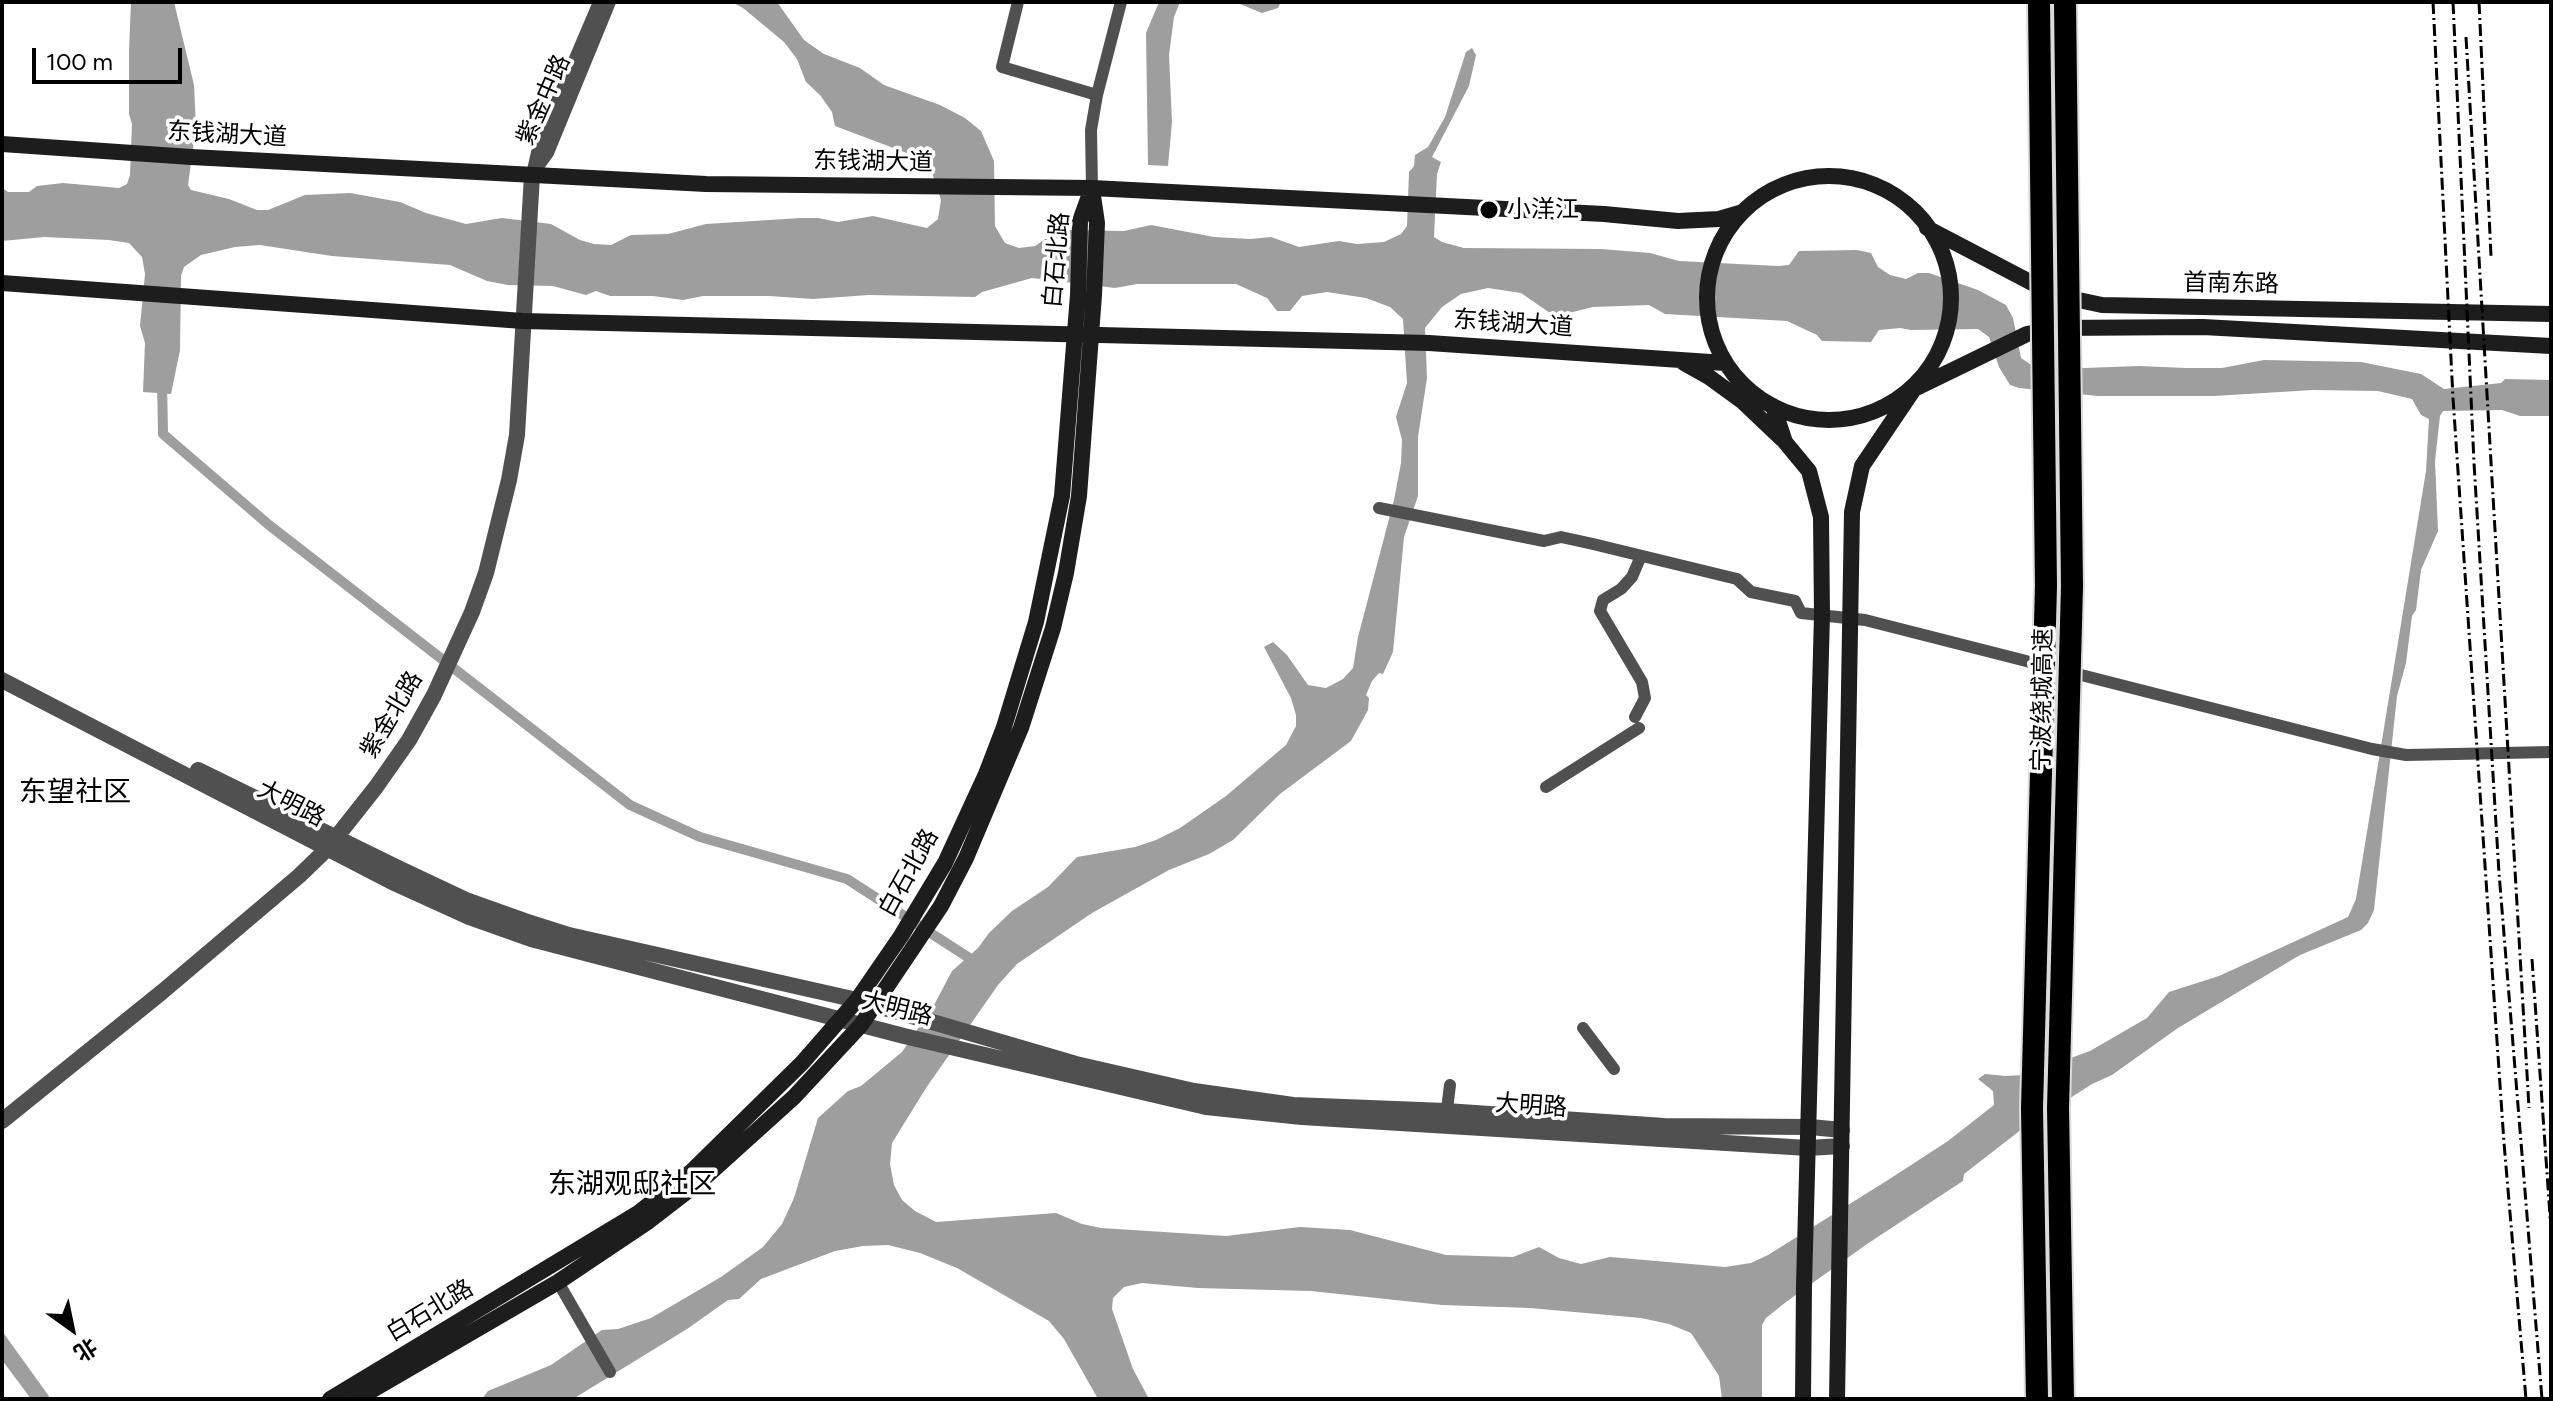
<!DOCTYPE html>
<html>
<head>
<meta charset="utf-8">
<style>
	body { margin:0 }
	#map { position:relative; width:2553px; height:1401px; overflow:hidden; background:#fff; font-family:Figtree,"Noto Sans SC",sans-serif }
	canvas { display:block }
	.frame { position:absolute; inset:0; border:4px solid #000; pointer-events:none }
	.north { position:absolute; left:32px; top:1289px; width:80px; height:80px; -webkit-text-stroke:6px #fff; paint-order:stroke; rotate:147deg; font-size:22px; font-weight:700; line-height:32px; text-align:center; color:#000 }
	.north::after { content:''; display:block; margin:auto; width:28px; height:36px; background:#000; clip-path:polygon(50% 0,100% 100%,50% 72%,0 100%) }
	.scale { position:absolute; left:32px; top:48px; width:150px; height:36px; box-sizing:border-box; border:4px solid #000; border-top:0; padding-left:10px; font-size:24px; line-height:28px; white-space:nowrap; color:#000; -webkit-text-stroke:6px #fff; paint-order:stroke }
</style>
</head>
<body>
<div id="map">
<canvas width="2553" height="1401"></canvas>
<div class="frame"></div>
<div class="north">北</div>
<div class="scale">100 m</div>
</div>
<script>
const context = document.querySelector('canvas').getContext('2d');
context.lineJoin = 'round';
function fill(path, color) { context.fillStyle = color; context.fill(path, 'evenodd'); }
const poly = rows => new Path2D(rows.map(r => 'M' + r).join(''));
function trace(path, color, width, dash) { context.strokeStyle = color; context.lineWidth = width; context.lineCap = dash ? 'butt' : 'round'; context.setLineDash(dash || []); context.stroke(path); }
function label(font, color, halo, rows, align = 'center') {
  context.font = font + ' Figtree,"Noto Sans SC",sans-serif'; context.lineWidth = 7; context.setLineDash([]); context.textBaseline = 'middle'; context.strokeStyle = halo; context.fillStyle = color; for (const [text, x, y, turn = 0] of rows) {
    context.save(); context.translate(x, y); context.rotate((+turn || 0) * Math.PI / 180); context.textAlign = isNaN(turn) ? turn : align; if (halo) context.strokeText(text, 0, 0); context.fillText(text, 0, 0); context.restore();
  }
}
fill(poly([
	[131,2,174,2,194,85,196,127,188,185,191,190,229,199,257,210,268,210,305,195,350,193,400,202,426,213,466,224,502,218,551,224,580,240,594,244,611,245,631,235,668,234,706,224,801,218,818,218,838,222,873,216,927,228,938,219,941,200,928,161,835,126,832,112,820,95,806,82,797,59,784,42,743,8,732,2,777,2,804,40,824,54,860,68,884,85,940,105,965,118,981,131,994,161,995,226,1005,243,1019,248,1035,246,1054,233,1068,230,1124,231,1151,225,1214,237,1250,239,1271,237,1299,247,1339,241,1357,244,1384,242,1401,234,1407,226,1409,172,1414,166,1415,155,1428,147,1445,117,1466,52,1472,48,1476,55,1469,86,1432,157,1441,162,1437,174,1434,237,1442,242,1464,248,1601,249,1650,253,1679,261,1778,266,1789,265,1799,251,1857,250,1871,253,1878,267,1890,275,1906,279,1918,273,1929,273,1978,290,2006,305,2013,318,2021,358,2030,364,2084,368,2139,366,2186,368,2222,368,2264,360,2361,362,2421,374,2444,389,2501,383,2505,379,2551,380,2551,416,2520,416,2502,410,2443,411,2440,416,2435,461,2438,531,2421,570,2416,610,2412,616,2406,663,2397,696,2374,910,2368,923,2361,930,2300,955,2178,1028,2112,1075,2092,1084,2022,1129,1964,1174,1963,1181,1867,1244,1786,1302,1766,1318,1762,1325,1762,1399,1722,1399,1719,1376,1691,1333,1669,1324,1641,1318,1530,1308,1442,1305,1311,1291,1198,1288,1142,1283,1124,1287,1113,1298,1112,1309,1133,1369,1149,1399,1098,1399,1064,1339,1049,1321,957,1268,920,1253,888,1245,863,1246,835,1251,761,1279,739,1299,728,1300,687,1329,573,1399,482,1399,488,1391,551,1365,602,1330,618,1329,651,1318,721,1277,763,1247,782,1224,794,1198,818,1118,848,1091,861,1086,902,1052,934,1005,952,971,978,948,989,933,1012,911,1048,887,1077,857,1135,847,1156,840,1180,828,1226,796,1286,745,1296,726,1296,715,1291,698,1264,647,1273,642,1287,655,1308,685,1326,688,1343,679,1353,668,1358,637,1394,500,1401,463,1402,440,1396,417,1407,383,1403,319,1390,307,1366,298,1327,292,1302,296,1290,311,1277,311,1267,298,1236,284,1137,284,1115,288,1032,278,982,292,975,297,869,295,813,299,769,296,703,296,683,300,653,296,610,296,596,291,586,295,553,286,508,285,487,281,450,265,332,256,260,245,235,247,201,255,184,267,181,276,180,350,171,394,143,392,145,343,140,326,145,274,142,257,129,243,109,240,44,237,2,241,2,188,8,192,29,192,37,186,63,183,119,188,127,184,130,175,132,124,129,114,129,50],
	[1488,288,1521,293,1550,313,1573,312,1593,307,1649,305,1665,314,1787,321,1817,335,1822,341,1871,342,1879,330,1900,328,1911,330,1978,329,1989,337,1999,367,2010,385,2019,388,2098,396,2214,396,2313,390,2378,391,2412,399,2421,415,2429,419,2426,471,2356,899,2348,917,2219,976,2169,992,2147,1018,2090,1051,2024,1075,2006,1076,1985,1074,1978,1079,1993,1091,1994,1105,1948,1141,1888,1180,1768,1255,1751,1263,1725,1267,1610,1257,1581,1264,1559,1258,1539,1247,1513,1257,1446,1255,1350,1230,1300,1227,1226,1236,1101,1228,1082,1224,1056,1213,936,1222,915,1211,902,1200,894,1185,890,1164,892,1143,926,1088,998,985,1017,964,1092,913,1169,870,1209,854,1233,840,1280,794,1351,741,1368,710,1369,698,1366,695,1372,681,1379,673,1383,674,1393,652,1404,537,1418,496,1418,437,1427,378,1425,328,1442,307,1461,294],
	[1159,2,1180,2,1174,17,1169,55,1172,122,1168,166,1148,165,1146,33],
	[1235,2,1281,2,1278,8,1262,13],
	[2,1331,51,1399,52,1399,31,1399,2,1360]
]), '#9e9e9e');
trace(poly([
	[162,380,163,434,269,525,630,805,700,837,847,879,977,963]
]), '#9e9e9e', 10);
trace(poly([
	[1018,2,1002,67,1097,95],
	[533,170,538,148,551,115,599,2],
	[532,175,548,153,610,2],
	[1092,188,1091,130,1097,95,1121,2],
	[1379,508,1544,541,1561,537,1593,544,1737,579,1751,592,1795,601,1801,613,1865,620,2372,749,2406,755,2551,752],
	[1635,717,1645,698,1642,682,1600,611,1603,600,1621,589,1632,577,1641,556],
	[1546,787,1639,728],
	[1583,1028,1614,1069],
	[1446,1118,1450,1085],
	[558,1282,610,1372]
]), '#505050', 12);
trace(poly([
	[2,680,392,882,469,917,531,939,904,1036,1206,1107,1302,1117,1808,1148,1842,1146],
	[198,770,398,868,466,900,525,921,569,935,857,1000,1076,1064,1194,1091,1293,1105,1446,1111,1664,1126,1810,1127,1842,1130],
	[2,1121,162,992,299,876,327,849,376,787,409,740,434,695,472,612,486,573,509,480,517,435,532,175]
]), '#505050', 16);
trace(poly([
	[2,144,191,157,706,184,1092,188,1604,214,1678,221,1719,219,1743,212],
	'1707 298a122 122 0 1 1 244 0a122 122 0 1 1-244 0Z',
	[1927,228,2055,295,2102,305,2551,314],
	[2,283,523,321,1429,343,1725,363],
	[1684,363,1709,377,1742,401,1782,439],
	[1773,406,1785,442,1809,471,1821,517,1822,615,1804,1285,1803,1399],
	[330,1399,638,1213,692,1171,802,1063,857,1000,901,936,945,863,986,774,1004,727,1036,622,1062,496,1078,295,1080,221,1092,188],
	[357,1399,558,1282,649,1221,701,1181,794,1097,861,1025,941,906,966,858,1021,728,1053,628,1066,573,1079,496,1094,295,1097,223,1092,189],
	[1837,1399,1852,512,1862,466,1914,389,2027,334,2055,328,2203,327,2551,346]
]), '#1d1d1d', 16);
trace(poly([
	[2433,2,2453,398,2504,1143,2526,1399],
	[2453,2,2474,463,2499,873,2542,1399],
	[2479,2,2491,256],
	[2466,37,2529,1108],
	[2532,959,2551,1230]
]), '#000', 3, [12, 4, 2, 4]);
const motorwayBridge = poly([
	[2037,1399,2032,1108,2046,586,2039,2],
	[2063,1399,2058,1108,2072,586,2065,2]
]);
trace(motorwayBridge, '#dbdbdb', 26, []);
trace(motorwayBridge, '#000', 22);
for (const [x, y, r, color] of [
	[1489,210,10,"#000"]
]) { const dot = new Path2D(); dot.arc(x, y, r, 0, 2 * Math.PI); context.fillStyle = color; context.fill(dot); trace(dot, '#fff', 3); }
label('24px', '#000', '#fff', [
	["紫金中路",544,100,-66],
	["东钱湖大道",227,135,3],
	["东钱湖大道",873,162,1],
	["白石北路",1057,260,-85],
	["首南东路",2231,284,1],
	["东钱湖大道",1513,324,4],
	["宁波绕城高速",2043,700,-89],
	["紫金北路",392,715,-59],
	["大明路",291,804,27],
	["白石北路",909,873,-61],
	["大明路",897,1009,14],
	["大明路",1531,1106,4],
	["白石北路",430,1311,-31]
]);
label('24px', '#000', '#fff', [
	["小洋江",1507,210]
], 'left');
label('28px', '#000', '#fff', [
	["东望社区",75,793],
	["东湖观邸社区",632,1185]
]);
</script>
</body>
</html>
